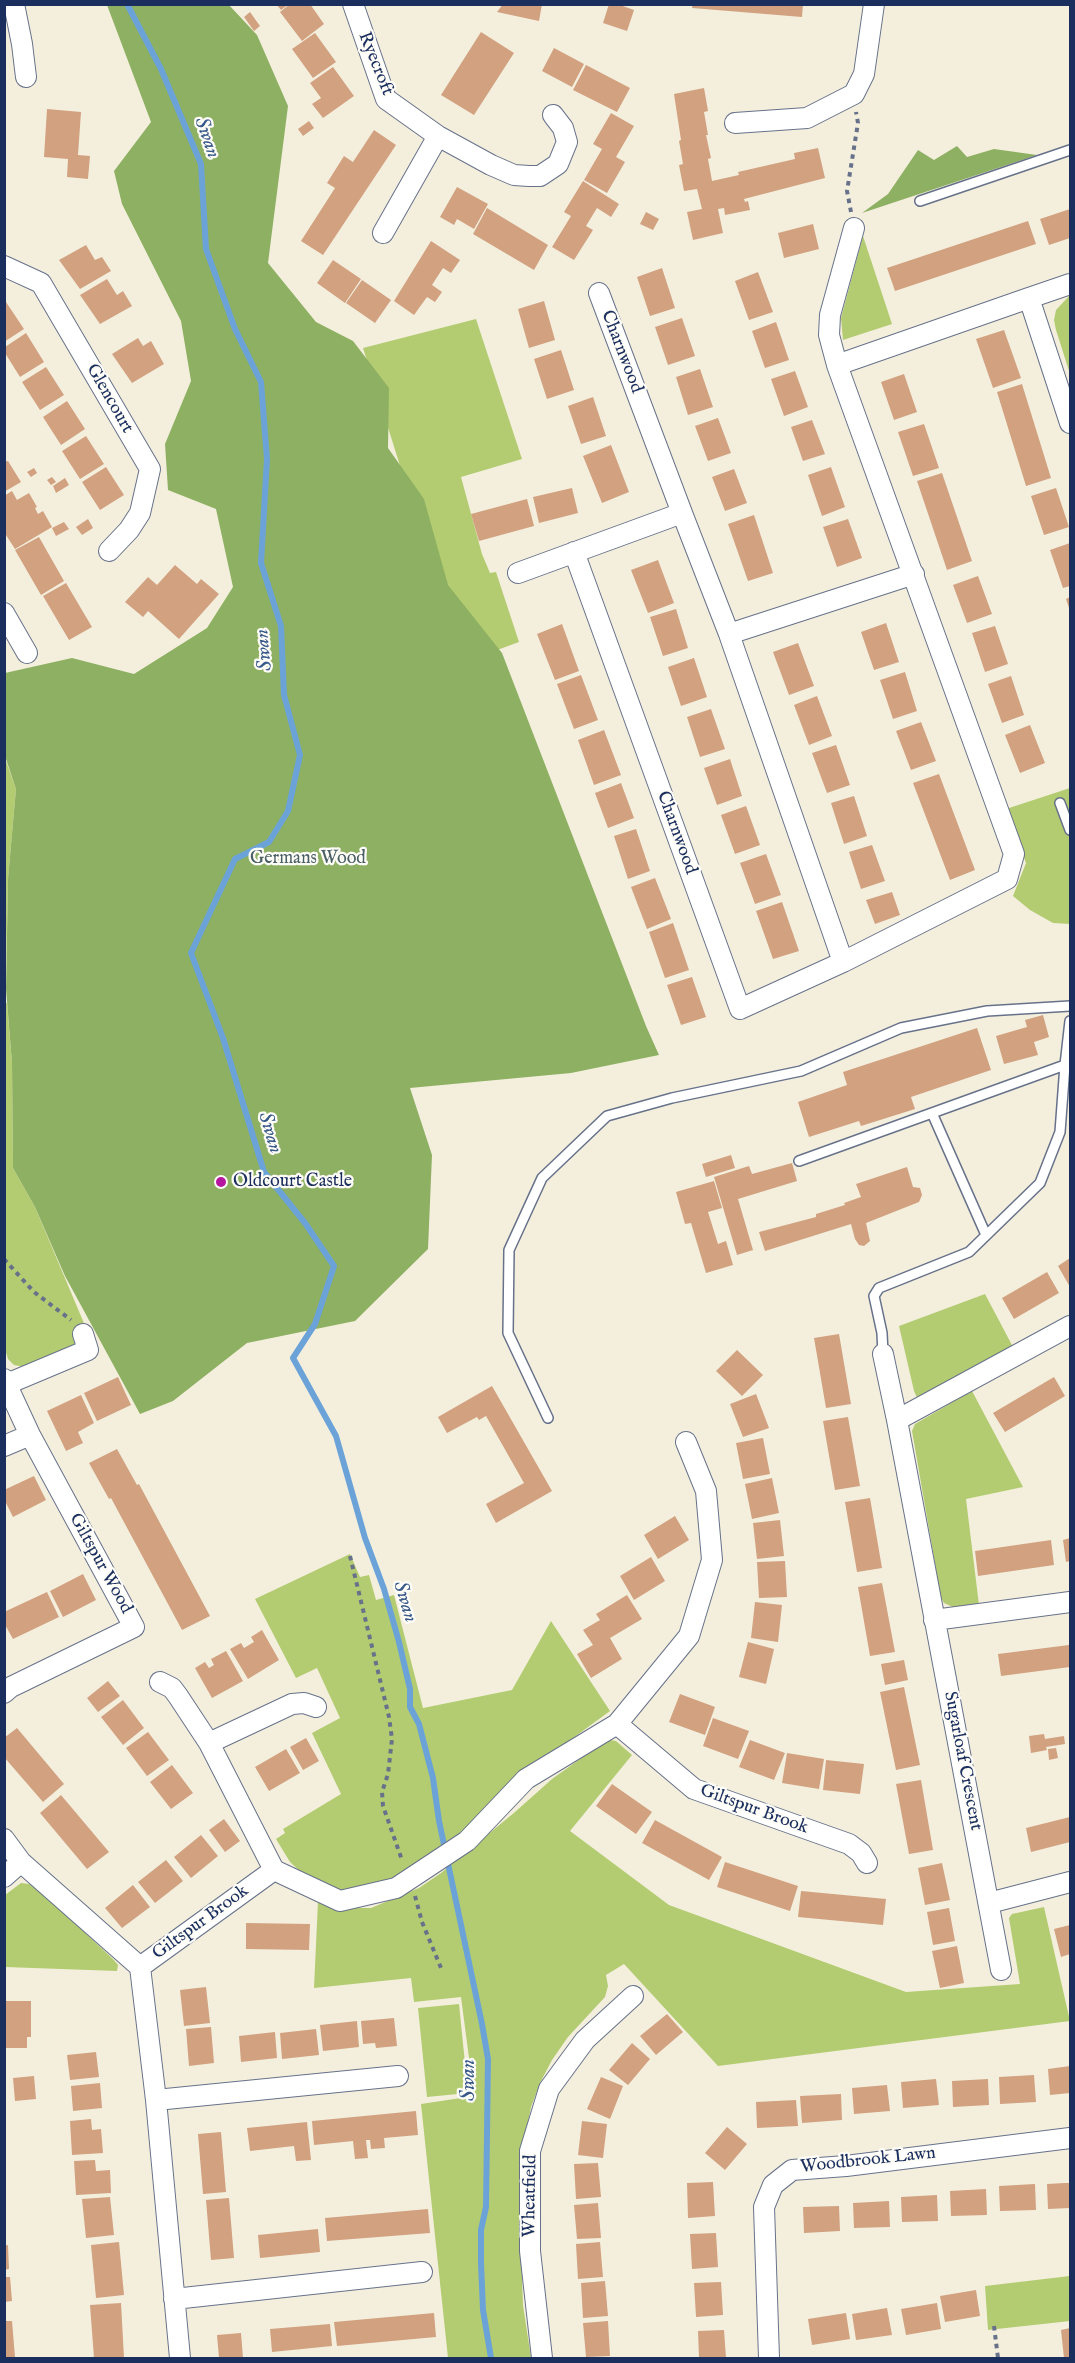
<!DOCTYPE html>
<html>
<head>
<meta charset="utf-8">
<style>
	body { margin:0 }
	#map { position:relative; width:1075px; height:2363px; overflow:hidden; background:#f4efdd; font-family:"IM FELL English",serif }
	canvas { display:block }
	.frame { position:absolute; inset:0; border:6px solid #1b2f5e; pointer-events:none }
</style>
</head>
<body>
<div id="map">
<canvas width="1075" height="2363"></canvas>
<div class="frame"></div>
</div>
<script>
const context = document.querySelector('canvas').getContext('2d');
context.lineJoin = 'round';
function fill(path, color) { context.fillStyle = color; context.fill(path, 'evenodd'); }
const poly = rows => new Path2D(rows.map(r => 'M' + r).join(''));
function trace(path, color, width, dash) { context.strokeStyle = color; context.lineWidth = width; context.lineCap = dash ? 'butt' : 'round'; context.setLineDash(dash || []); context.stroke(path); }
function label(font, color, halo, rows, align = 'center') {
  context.font = font + ' "IM FELL English",serif'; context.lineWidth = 4.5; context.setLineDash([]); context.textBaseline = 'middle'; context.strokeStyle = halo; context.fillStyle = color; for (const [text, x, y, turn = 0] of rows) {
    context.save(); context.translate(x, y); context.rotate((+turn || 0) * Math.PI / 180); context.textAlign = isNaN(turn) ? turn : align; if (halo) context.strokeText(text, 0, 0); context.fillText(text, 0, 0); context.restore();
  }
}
fill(poly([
	[863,236,892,324,843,340,841,318],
	[1070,295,1070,374,1056,330,1054,320,1056,310],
	[476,319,522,459,461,477,482,554,490,573,496,572,519,642,462,663,363,348],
	[6,761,16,789,8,879,6,969,5,970],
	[1070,788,1070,924,1053,923,1030,910,1013,896,1026,863,1006,809],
	[7,1003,12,1063,13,1168,35,1207,86,1328,76,1345,25,1367,14,1365,8,1359,5,1349,4,1004],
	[985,1294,1013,1347,919,1402,914,1391,899,1326],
	[972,1391,1023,1487,966,1499,979,1605,955,1608,944,1603,941,1598,912,1431,915,1424],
	[350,1554,360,1577,369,1575,376,1600,394,1595,423,1708,512,1690,551,1621,610,1711,528,1771,441,1850,402,1876,351,1891,335,1889,305,1876,290,1862,276,1839,285,1833,283,1829,341,1794,312,1733,340,1718,317,1668,296,1678,255,1599],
	[610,1740,616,1741,632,1755,570,1831,669,1905,906,1992,1020,1984,1009,1918,1012,1914,1044,1907,1070,2021,718,2066,624,1964,606,1975,608,1986,605,1997,568,2037,552,2060,540,2083,531,2107,521,2156,519,2195,523,2305,531,2358,448,2358,421,2104,474,2096,461,1997,414,2002,411,1978,314,1988,318,1901,340,1908,371,1908,419,1888,441,1873,515,1812,552,1779,601,1744],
	[21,1883,29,1884,40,1891,113,1959,118,1965,117,1971,5,1967,5,1895],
	[459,2004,468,2093,427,2097,418,2008],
	[1070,2276,1070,2321,988,2330,985,2286]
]), '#b3cc71');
fill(poly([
	[107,5,229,5,257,35,288,106,268,263,316,322,353,341,389,388,388,448,424,499,448,585,502,653,646,1026,659,1055,571,1073,410,1088,432,1155,428,1249,355,1321,247,1343,173,1401,140,1414,65,1276,35,1207,13,1168,12,1063,6,989,8,879,16,789,5,756,5,673,72,658,134,674,207,628,233,587,216,509,168,490,165,444,191,381,181,321,122,204,114,171,151,122],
	[957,146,967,157,994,149,1037,155,862,213,888,194,918,150,934,160]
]), '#8eb063');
trace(poly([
	[127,4,161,69,201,164,206,249,235,329,261,382,267,459,261,563,281,626,284,695,300,755,288,811,269,842,235,859,191,953,223,1038,264,1172,305,1223,334,1266,315,1324,293,1358,336,1436,365,1538,384,1589,399,1642,410,1689,410,1707,419,1724,433,1778,439,1821,482,2024,488,2059,486,2207,481,2230,481,2263,483,2310,491,2358]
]), '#6ba3d9', 6);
fill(poly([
	[276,4,289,4,281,10],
	[290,4,310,4,324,24,302,41,280,12],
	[503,4,542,4,539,21,497,12],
	[609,4,617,4,634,10,627,31,603,23],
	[693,4,803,4,802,17,692,8],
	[250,12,260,26,254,31,244,17],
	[481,32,514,53,474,115,441,95],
	[315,33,336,62,313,78,292,49],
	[554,48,584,64,572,87,542,71],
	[586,65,630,88,617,112,573,90],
	[333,67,354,96,323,118,312,104,321,98,310,83],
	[704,88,708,111,704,112,708,135,706,135,711,158,708,159,712,181,739,175,738,172,795,159,794,153,818,148,825,178,744,199,745,202,748,201,750,210,725,215,724,208,718,209,723,233,693,240,687,212,702,209,697,189,684,191,679,165,683,164,679,141,681,140,674,94],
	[47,109,81,112,78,155,90,156,88,179,67,177,68,159,44,157],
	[611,113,634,126,616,157,625,162,607,193,584,180,602,149,593,144],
	[309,121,314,128,303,136,298,129],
	[374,130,396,145,323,255,301,241,335,188,327,183,344,156,353,162],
	[583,181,619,204,611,217,597,208,586,226,593,230,574,260,552,247,571,216,564,212],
	[457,187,488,204,474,229,457,219,454,225,440,217],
	[487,208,548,245,534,270,473,234],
	[1070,209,1070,238,1049,245,1040,219],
	[646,212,659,219,653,230,640,224],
	[1028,221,1036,244,895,291,887,268],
	[813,224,819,249,784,258,778,233],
	[431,241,460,260,451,273,443,268,432,285,442,292,435,302,427,297,414,315,394,301],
	[86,245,95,260,102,257,111,271,80,289,59,260],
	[333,260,361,279,345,303,317,283],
	[662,268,675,308,650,316,637,277],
	[758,272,773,312,749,320,735,281],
	[107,279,117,295,123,291,132,306,100,324,80,295],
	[362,280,391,300,375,323,346,303],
	[4,299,24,329,4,342],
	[544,301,555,340,529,348,518,309],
	[682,318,695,356,668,365,655,327],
	[776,322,789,360,765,368,752,331],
	[1004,330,1021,378,993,388,976,339],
	[26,333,44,362,20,377,5,353,5,347],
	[138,338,143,346,151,341,164,364,132,383,112,354],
	[561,350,574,390,547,399,534,359],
	[46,367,64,395,40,410,22,382],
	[700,369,713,407,688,415,676,377],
	[795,371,808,407,784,416,771,379],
	[904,374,917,412,894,420,881,382],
	[1022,384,1051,478,1026,486,997,392],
	[593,397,606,436,581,444,568,406],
	[67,401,85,429,61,445,43,417],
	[718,418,731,453,708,461,695,426],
	[812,420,825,454,803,461,791,427],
	[924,424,939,468,913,476,898,432],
	[86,436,104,464,80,479,62,451],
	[611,445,629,492,602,503,583,456],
	[8,461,21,482,4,492,4,462],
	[106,467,124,495,100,510,82,482],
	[831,467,845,507,822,516,808,475],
	[34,468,37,473,31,477,27,472],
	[734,469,747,503,725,511,712,477],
	[942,473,972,561,947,570,917,481],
	[52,477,56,482,51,485,47,480],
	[65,478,69,485,56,493,53,486],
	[572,488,578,513,539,523,533,497],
	[1056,488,1069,527,1044,535,1031,496],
	[12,491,17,500,29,493,37,507,35,508,38,514,43,511,52,527,15,549,4,532,4,496],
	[527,499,534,526,479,541,471,514],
	[754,515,773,573,748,581,728,524],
	[88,519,93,528,82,535,76,527],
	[848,519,862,558,837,567,823,527],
	[64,522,69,529,56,536,52,528],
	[39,537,64,581,41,595,15,550],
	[1070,543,1070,586,1063,588,1050,550],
	[658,560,674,603,648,613,631,570],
	[175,565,197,584,201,579,219,594,179,639,148,611,143,617,125,602,148,577,157,585],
	[978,576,992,614,967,623,953,585],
	[66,583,92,627,69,640,43,596],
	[1070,597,1070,611,1066,599],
	[676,609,688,648,663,656,650,617],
	[886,623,899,662,874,670,861,632],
	[562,624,579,671,555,680,537,634],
	[995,626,1008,664,985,672,972,633],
	[798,643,814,686,789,695,773,652],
	[694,658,707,697,681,706,668,667],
	[905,672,917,711,893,719,880,680],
	[581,675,598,720,574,729,557,684],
	[1011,676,1024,715,1002,723,988,684],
	[817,696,832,736,809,745,794,705],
	[711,709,725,749,700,757,687,717],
	[921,722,936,761,911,770,896,731],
	[1030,725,1045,763,1020,773,1005,735],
	[604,730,621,775,594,785,578,740],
	[836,745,850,785,827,793,812,753],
	[730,759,742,796,717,805,704,768],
	[939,774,975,870,950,880,913,783],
	[621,783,634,818,608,828,595,793],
	[854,796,867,836,844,844,831,803],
	[746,806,760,845,735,854,721,815],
	[636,829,650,871,628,879,614,836],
	[872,845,885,881,861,889,849,852],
	[766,854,781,895,755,904,740,863],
	[655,878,671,919,647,929,631,887],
	[892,892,900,915,875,924,866,900],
	[782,902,799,951,773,959,756,911],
	[673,923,689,970,665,978,649,932],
	[692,977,706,1017,681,1025,667,985],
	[1043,1015,1049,1037,1034,1042,1038,1055,1004,1064,996,1036,1027,1027,1025,1020],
	[977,1028,991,1070,911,1097,915,1109,861,1126,859,1121,809,1137,798,1102,847,1085,843,1072],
	[731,1155,735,1168,706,1177,702,1164],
	[792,1163,797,1181,738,1199,753,1250,737,1255,714,1177,749,1166,752,1174],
	[907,1167,913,1187,920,1188,922,1195,919,1202,866,1223,870,1241,864,1246,859,1245,855,1239,851,1224,765,1251,759,1232,816,1217,816,1214,845,1205,844,1203,861,1197,856,1184],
	[714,1181,722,1208,708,1212,718,1244,726,1241,733,1265,706,1273,691,1223,685,1224,676,1192],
	[1070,1258,1070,1287,1058,1266],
	[1047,1272,1059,1293,1014,1319,1002,1298],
	[839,1334,851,1404,826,1408,814,1338],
	[737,1350,763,1375,742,1396,716,1371],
	[118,1377,131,1405,97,1421,84,1393],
	[1054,1377,1065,1396,1005,1432,993,1413],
	[492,1386,552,1491,496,1523,486,1504,524,1483,486,1416,479,1420,477,1417,447,1433,438,1417],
	[756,1394,769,1428,743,1437,730,1404],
	[81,1395,94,1423,78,1432,83,1443,66,1451,47,1411],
	[848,1417,860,1486,835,1490,823,1421],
	[763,1438,770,1474,743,1479,736,1443],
	[117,1449,137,1485,139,1484,210,1616,182,1630,111,1498,109,1499,89,1463],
	[34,1476,46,1500,13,1517,4,1499,4,1490],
	[772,1478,779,1513,752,1519,745,1484],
	[870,1498,882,1568,857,1572,845,1502],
	[675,1516,689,1540,658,1559,644,1535],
	[780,1520,784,1556,757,1559,753,1523],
	[1070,1538,1070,1561,1066,1562,1063,1540],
	[1051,1540,1054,1565,978,1576,975,1551],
	[651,1557,665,1581,634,1600,620,1576],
	[785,1561,787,1597,759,1598,757,1562],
	[83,1574,96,1600,63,1617,50,1591],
	[882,1583,895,1652,870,1656,858,1587],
	[47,1592,59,1617,13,1639,4,1623,4,1612],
	[627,1595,642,1619,610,1638,622,1659,591,1678,577,1654,593,1645,583,1630,600,1620,596,1614],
	[755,1602,782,1605,778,1642,751,1638],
	[262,1630,279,1660,248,1679,230,1649,241,1643,244,1648,254,1642,251,1637],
	[748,1642,774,1649,766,1684,739,1677],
	[1069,1645,1070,1667,1001,1676,998,1654],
	[226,1651,243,1681,212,1698,195,1668,205,1662,209,1668,214,1665,211,1659],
	[904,1660,908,1680,885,1685,881,1664],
	[108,1681,120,1696,98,1712,87,1698],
	[904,1687,920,1765,896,1770,880,1692],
	[680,1694,715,1707,705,1735,669,1722],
	[123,1700,144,1728,123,1745,101,1717],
	[713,1718,749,1731,738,1759,703,1746],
	[17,1728,64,1784,43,1802,4,1757,4,1738],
	[148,1732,169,1760,147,1776,126,1748],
	[1044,1734,1045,1739,1064,1736,1065,1744,1046,1747,1047,1750,1031,1753,1029,1736],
	[306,1738,319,1761,303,1770,290,1747],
	[750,1740,785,1753,774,1780,739,1767],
	[1056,1748,1058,1758,1049,1760,1048,1749],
	[286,1749,300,1773,269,1791,255,1767],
	[787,1753,824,1759,819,1789,782,1783],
	[826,1760,864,1764,860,1794,823,1790],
	[172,1765,193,1793,171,1809,150,1782],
	[921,1780,933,1850,909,1854,896,1784],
	[612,1784,652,1812,636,1834,596,1806],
	[61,1795,109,1852,87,1869,40,1813],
	[1070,1817,1070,1842,1031,1852,1026,1828],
	[224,1819,240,1841,225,1852,209,1830],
	[655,1820,722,1857,709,1880,642,1843],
	[201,1835,218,1856,191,1878,174,1857],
	[166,1860,183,1881,155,1903,138,1882],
	[725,1862,798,1886,790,1911,717,1887],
	[942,1863,950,1900,925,1905,918,1868],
	[133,1885,150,1907,122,1928,105,1908],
	[801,1891,886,1899,883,1925,798,1917],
	[949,1908,955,1941,933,1945,927,1912],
	[246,1923,310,1924,309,1950,246,1949],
	[1070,1925,1070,1954,1061,1957,1054,1929],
	[957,1946,964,1983,940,1988,932,1951],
	[206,1987,210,2023,184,2026,180,1990],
	[4,2001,31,2001,31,2037,27,2037,27,2048,5,2048],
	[667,2014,683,2032,656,2055,640,2036],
	[394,2018,397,2046,376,2048,375,2043,363,2044,361,2021],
	[357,2021,359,2047,323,2051,320,2025],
	[211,2027,214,2063,189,2066,186,2029],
	[316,2029,319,2055,282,2059,280,2033],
	[275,2032,277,2058,241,2062,239,2036],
	[632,2043,650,2059,628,2085,609,2070],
	[96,2052,99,2077,70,2080,67,2055],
	[1070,2066,1070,2093,1050,2095,1048,2069],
	[1034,2075,1036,2102,1000,2104,999,2077],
	[34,2076,36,2099,15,2101,13,2078],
	[601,2077,623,2086,610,2119,587,2109],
	[936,2079,939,2105,903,2108,901,2082],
	[988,2079,989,2105,953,2107,952,2081],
	[100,2083,102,2108,73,2111,71,2086],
	[887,2085,890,2111,854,2114,852,2088],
	[841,2094,842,2120,802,2123,800,2096],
	[796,2100,798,2126,757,2128,756,2102],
	[416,2111,418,2135,384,2138,385,2148,371,2149,370,2140,366,2140,368,2158,355,2159,353,2141,314,2145,312,2121],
	[91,2119,92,2130,101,2129,103,2153,72,2155,70,2121],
	[582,2121,607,2124,603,2158,578,2155],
	[307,2122,311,2160,296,2161,294,2146,250,2151,247,2128],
	[727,2127,747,2144,725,2170,705,2153],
	[221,2132,226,2192,203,2194,198,2134],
	[95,2160,96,2171,110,2170,111,2193,76,2195,74,2161],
	[598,2163,601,2197,576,2199,574,2164],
	[713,2182,715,2216,688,2218,687,2183],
	[1065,2183,1070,2183,1070,2208,1048,2209,1047,2184],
	[1035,2184,1036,2210,1000,2211,999,2186],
	[986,2189,987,2215,951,2216,950,2191],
	[937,2195,938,2221,902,2222,901,2197],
	[110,2197,114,2235,86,2238,82,2199],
	[229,2198,234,2258,211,2260,206,2200],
	[889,2201,890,2227,854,2228,853,2203],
	[598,2203,601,2238,577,2239,574,2205],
	[839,2206,840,2231,804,2233,803,2207],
	[428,2209,430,2233,327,2241,325,2218],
	[318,2229,320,2252,260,2258,258,2235],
	[716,2233,718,2267,692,2269,690,2234],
	[119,2242,124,2295,96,2298,91,2245],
	[600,2242,603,2277,578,2279,576,2244],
	[8,2245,9,2269,4,2270,4,2246],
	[4,2277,10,2277,12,2301,4,2302],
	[605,2281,608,2316,583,2318,581,2283],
	[721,2282,723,2315,696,2317,694,2283],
	[976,2290,980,2316,945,2322,940,2296],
	[121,2303,124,2358,94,2358,90,2305],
	[937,2303,941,2329,906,2335,901,2309],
	[887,2308,892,2335,856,2340,852,2314],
	[434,2313,436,2337,337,2346,334,2322],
	[846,2313,850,2339,812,2345,808,2319],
	[4,2321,12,2321,15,2357,4,2358],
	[608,2321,610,2356,586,2357,583,2323],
	[330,2324,332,2346,272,2352,270,2329],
	[1070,2328,1070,2358,1064,2358,1061,2330],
	[724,2330,726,2358,699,2358,698,2331],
	[241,2333,243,2358,219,2358,217,2335]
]), '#d1a180');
const service = poly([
	[920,201,1070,150],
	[1060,803,1070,830],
	[932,1113,986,1235],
	[799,1161,1065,1065,1070,1021],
	[883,1354,882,1333,874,1296,879,1288,969,1252,1040,1183,1060,1132,1065,1065],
	[548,1418,508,1333,509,1250,542,1178,607,1116,672,1098,801,1071,901,1028,987,1011,1070,1006]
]);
const minor = poly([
	[14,4,22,44,26,77],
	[353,4,386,99,438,136,491,165,514,175,529,176,540,176,558,164,567,142,563,128,553,115],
	[735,123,807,118,854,94,864,74,874,4],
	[383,233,438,136],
	[4,266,41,283,150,469,140,513,129,530,109,551],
	[1070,284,1029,298,1070,423],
	[599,293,682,513],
	[837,365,829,335,830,315,854,228],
	[574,552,740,1009,843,962,1007,879,1014,854,837,365,1029,298],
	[518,573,682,513,729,634,843,962],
	[4,613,27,653],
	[729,634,914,574],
	[883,1354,897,1420],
	[4,1379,30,1435,134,1627,11,1687,4,1693],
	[7,1384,88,1350,83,1334],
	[4,1446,30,1435],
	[934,1620,1070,1602],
	[160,1682,172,1688,178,1696,209,1743,274,1870],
	[617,1724,694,1789,849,1844,861,1853,867,1863],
	[209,1743,292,1704,304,1703,316,1707],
	[4,1839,21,1862,140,1967],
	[4,1877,21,1862],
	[989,1903,1070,1882],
	[140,1967,274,1870,340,1901,396,1888,467,1841,526,1779,617,1724,689,1636,712,1560,706,1491,686,1442],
	[140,1967,156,2100,180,2358],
	[1001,1970,897,1420,1070,1326],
	[156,2100,398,2076],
	[174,2299,422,2272],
	[542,2358,530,2251,530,2151,549,2089,585,2040,633,1996],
	[769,2358,764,2207,773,2185,792,2170,846,2166,1070,2138]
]);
trace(service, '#67728a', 12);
trace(minor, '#67728a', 22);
trace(poly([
	[851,212,847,191,858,123,856,112],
	[4,1259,34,1292,71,1320],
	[350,1556,389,1717,392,1739,388,1774,382,1792,383,1806,402,1860],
	[415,1896,422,1922,441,1968],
	[994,2326,998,2358]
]), '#67728a', 4, [4.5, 4.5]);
trace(service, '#fff', 9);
trace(minor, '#fff', 20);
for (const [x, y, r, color] of [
	[221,1182,6,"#b5179e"]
]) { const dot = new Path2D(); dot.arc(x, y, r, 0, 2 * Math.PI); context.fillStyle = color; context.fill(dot); trace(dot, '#fdfcf7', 2); }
label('18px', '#1b2f5e', '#fdfcf7', [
	["Ryecroft",375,64,68],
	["Charnwood",621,352,69],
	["Glencourt",109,399,60],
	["Charnwood",676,833,70],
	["Giltspur Wood",100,1564,61],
	["Sugarloaf Crescent",962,1761,79],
	["Giltspur Brook",754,1810,20],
	["Giltspur Brook",201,1923,-36],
	["Woodbrook Lawn",868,2161,-6],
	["Wheatfield",531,2196,-89]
]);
label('18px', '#495e64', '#fdfcf7', [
	["Germans Wood",308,859]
]);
label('18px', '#1b2f5e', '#fdfcf7', [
	["Oldcourt Castle",233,1182]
], 'left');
label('italic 20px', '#375889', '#fdfcf7', [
	["Swan",206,138,70],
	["Swan",265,650,-95],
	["Swan",269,1133,73],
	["Swan",404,1602,73],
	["Swan",470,2080,-90]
]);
</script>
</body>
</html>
